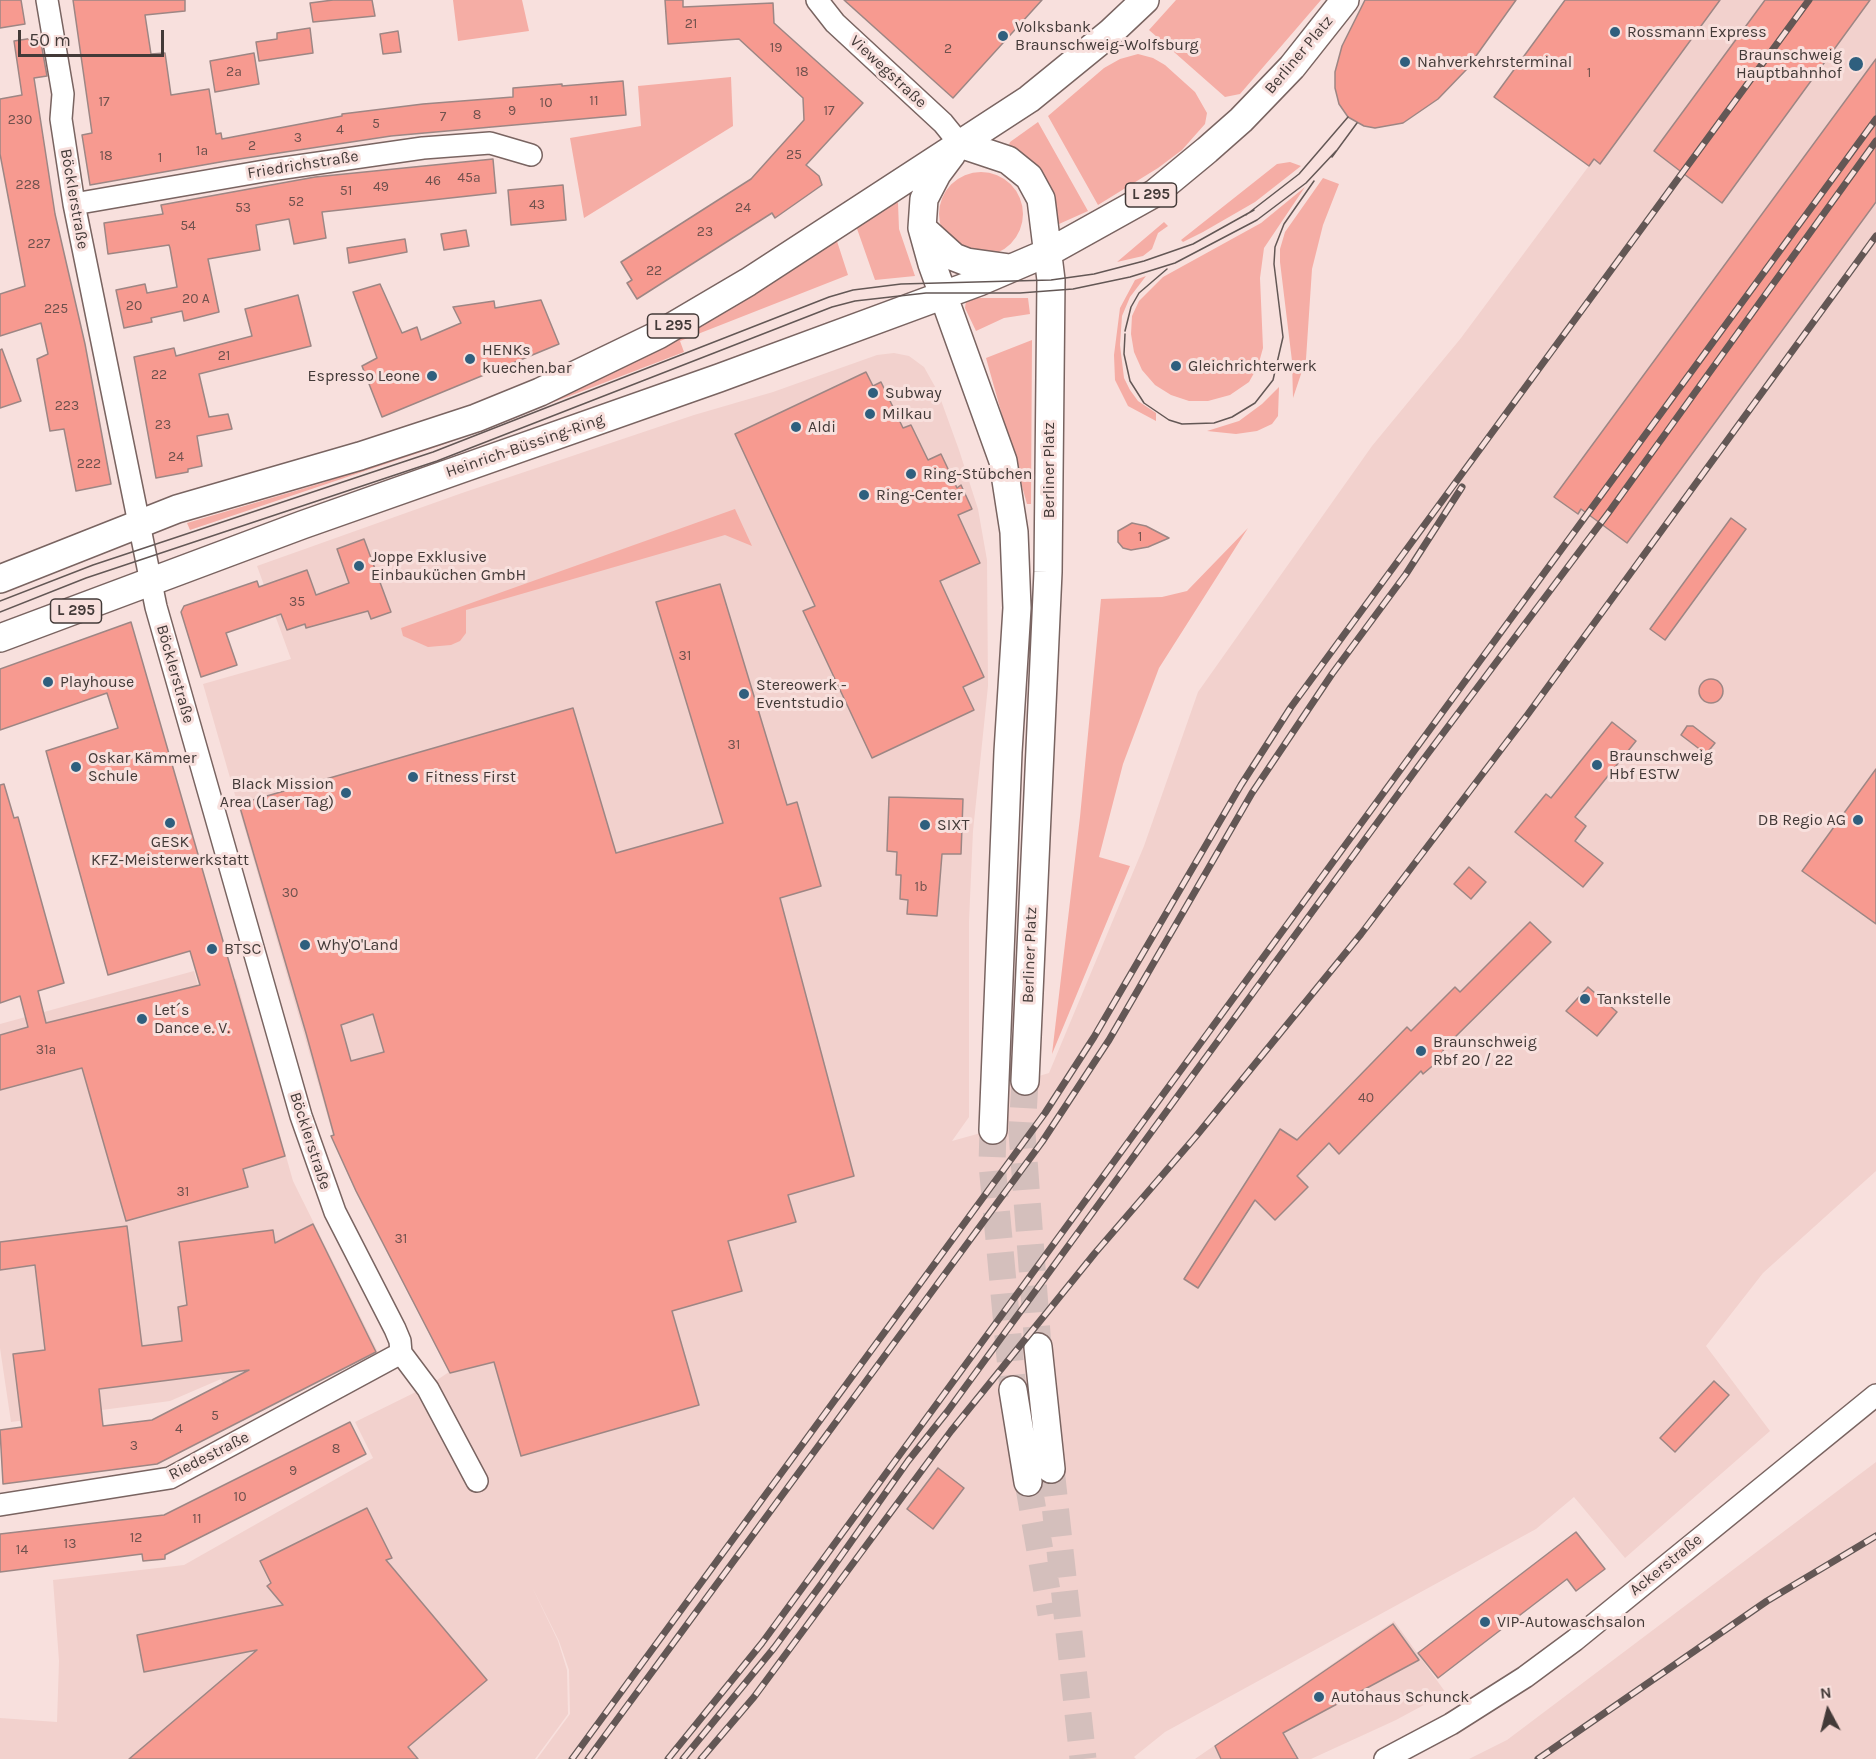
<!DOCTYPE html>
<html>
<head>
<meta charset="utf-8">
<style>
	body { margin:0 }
	#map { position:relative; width:1876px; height:1759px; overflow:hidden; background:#f8e0dd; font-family:Karla,sans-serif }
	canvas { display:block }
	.north { position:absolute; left:1798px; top:1681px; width:60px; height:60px; -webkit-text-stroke:4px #f8e0dd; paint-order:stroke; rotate:353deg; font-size:16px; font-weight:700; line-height:24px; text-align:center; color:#433a38 }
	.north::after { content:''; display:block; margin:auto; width:21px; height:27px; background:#433a38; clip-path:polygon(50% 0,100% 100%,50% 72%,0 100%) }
	.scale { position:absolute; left:18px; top:30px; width:146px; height:27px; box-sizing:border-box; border:3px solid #433a38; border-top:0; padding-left:8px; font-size:18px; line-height:21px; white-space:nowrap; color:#433a38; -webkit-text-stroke:4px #f8e0dd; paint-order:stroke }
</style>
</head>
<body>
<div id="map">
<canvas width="1876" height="1759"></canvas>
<div class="north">N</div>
<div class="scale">50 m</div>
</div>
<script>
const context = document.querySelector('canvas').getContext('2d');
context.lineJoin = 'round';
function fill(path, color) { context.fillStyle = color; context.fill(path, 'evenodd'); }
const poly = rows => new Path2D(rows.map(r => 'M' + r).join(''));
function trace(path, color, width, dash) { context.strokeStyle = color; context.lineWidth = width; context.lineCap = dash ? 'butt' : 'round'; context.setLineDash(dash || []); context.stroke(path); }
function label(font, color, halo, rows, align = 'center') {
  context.font = font + ' Karla,sans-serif'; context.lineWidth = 6; context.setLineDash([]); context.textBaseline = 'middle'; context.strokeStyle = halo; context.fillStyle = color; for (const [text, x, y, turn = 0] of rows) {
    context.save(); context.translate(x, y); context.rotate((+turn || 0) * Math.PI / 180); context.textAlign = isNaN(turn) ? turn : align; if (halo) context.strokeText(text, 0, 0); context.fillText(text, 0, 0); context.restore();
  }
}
fill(poly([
	[1720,0,1876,0,1876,1171,1763,1273,1706,1346,1770,1431,1625,1558,1574,1497,1536,1529,1165,1732,1134,1757,1136,1759,537,1759,570,1714,569,1670,559,1641,532,1587,558,1641,567,1670,568,1714,535,1759,0,1759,0,1718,57,1722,59,1661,53,1580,184,1565,373,1458,355,1422,428,1386,449,1372,357,1195,337,1149,203,684,291,659,257,566,462,493,694,415,773,392,877,355,894,353,909,356,924,367,938,392,959,450,978,509,987,560,988,686,973,831,969,921,969,1117,952,1141,1006,1126,1006,1086,1049,1073,1144,846,1198,692,1372,446,1461,338,1594,159,1600,163],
	[194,971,199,989,236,979,293,1181,378,1352,243,1421,221,1379,170,1401,11,1422,0,1348,0,1024],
	[1876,1462,1876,1759,1469,1759,1507,1740],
	[1394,1621,1446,1693,1396,1720,1311,1759,1195,1759]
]), '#f2d1cd');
fill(poly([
	[453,0,522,0,529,31,458,41],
	[1176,0,1321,0,1240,94,1225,97,1149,30],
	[1138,54,1153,58,1165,65,1195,92,1207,113,1205,124,1182,150,1158,168,1098,205,1048,116,1104,68,1120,59],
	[731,77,733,126,584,218,570,138,641,126,638,86],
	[1038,122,1088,211,1059,224,1008,148,1010,142],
	[1290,162,1301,166,1255,202,1203,232,1183,242,1181,240,1277,164],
	'939 214a42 42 0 1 1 84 0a42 42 0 1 1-84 0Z',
	[1323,178,1339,184,1323,225,1312,269,1306,359,1293,398,1292,361,1280,262,1280,249,1285,232],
	[1305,187,1264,248,1260,278,1263,348,1258,366,1249,382,1230,395,1208,401,1189,401,1171,395,1155,385,1142,370,1134,352,1131,334,1132,316,1139,301,1163,277,1261,223],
	[894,199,898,203,899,229,915,276,875,280,855,223],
	[1164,222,1168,226,1158,233,1152,249,1143,256,1117,262],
	[835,235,848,275,680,341,684,352,442,445,190,530,187,523,322,483,444,439],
	[1146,276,1130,297,1122,316,1120,345,1124,378,1130,390,1138,401,1156,413,1156,421,1128,406,1115,380,1114,355,1120,308,1135,280],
	[974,298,1028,298,1030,314,1004,318,976,331,965,308,966,301],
	[1032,340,1031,504,1027,504,986,358],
	[1279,387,1278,416,1272,424,1257,431,1236,434,1207,431,1239,421,1262,404],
	[735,509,752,546,725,535,466,610,466,633,460,641,451,645,428,647,403,636,401,628],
	[1248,528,1159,668,1123,764,1099,857,1130,866,1052,1054,1080,817,1101,599,1162,597,1187,591]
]), '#f5ada5');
const building = poly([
	[0,0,21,0,25,24,0,28,0,0],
	[73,0,185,0,185,11,145,15,151,54,165,53,171,95,209,89,216,134,221,133,222,139,342,116,342,114,423,104,513,97,513,88,562,84,562,86,623,81,626,115,391,136,226,161,90,185,82,135,92,133,73,0],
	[333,0,372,0,375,16,313,22,310,3,333,0],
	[665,0,683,0,683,7,773,3,774,23,863,103,806,165,819,176,822,185,775,218,772,213,637,299,627,283,632,280,621,262,751,179,804,120,803,98,739,39,668,44,665,0],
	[844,0,1042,0,953,98,844,0],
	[1365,0,1516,0,1466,70,1438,99,1403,123,1375,128,1364,126,1348,117,1339,104,1335,88,1335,72,1342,46,1365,0],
	[1565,0,1720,0,1600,164,1594,159,1589,166,1494,97,1565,0],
	[1765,0,1870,0,1722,203,1654,151,1765,0],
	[310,28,313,53,259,61,256,42,277,39,277,33,310,28],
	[398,31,401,52,383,54,380,34,398,31],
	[40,37,47,76,34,78,55,214,85,344,111,484,76,491,64,429,50,431,37,359,48,354,41,323,0,336,0,294,25,286,0,154,0,99,22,95,14,41,40,37],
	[254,53,259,84,215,92,210,61,254,53],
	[1876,59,1876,202,1627,543,1581,509,1578,514,1554,497,1876,59],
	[493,159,496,193,322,212,326,238,294,244,289,219,256,225,260,250,208,259,219,312,184,321,182,311,151,318,152,322,124,328,116,290,145,284,147,293,177,287,170,248,169,245,108,254,104,223,163,214,161,205,315,177,493,159],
	[563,185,566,220,511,225,508,190,563,185],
	[466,230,469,246,444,250,441,234,466,230],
	[405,239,407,252,349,263,347,248,405,239],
	[380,284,402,333,417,327,421,340,461,323,453,307,494,301,495,308,541,300,559,344,382,417,362,366,377,358,353,292,380,284],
	[298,295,311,346,199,374,209,417,228,414,232,429,197,436,202,466,188,469,188,472,156,478,134,357,174,348,176,356,252,336,245,309,298,295],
	[2,349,21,401,0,408,0,350,2,349],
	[866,372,873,386,881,382,903,428,911,425,928,460,941,454,957,488,961,485,972,509,958,515,980,563,940,581,984,677,963,687,974,710,872,758,803,611,815,606,735,434,866,372],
	[1731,518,1746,529,1665,640,1650,629,1731,518],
	[1132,523,1146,526,1169,538,1148,547,1131,550,1123,548,1118,542,1118,531,1132,523],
	[364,539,391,612,371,619,368,611,306,628,305,624,287,630,281,614,226,633,237,665,201,677,181,612,184,606,257,581,259,587,307,570,316,595,349,583,337,549,364,539],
	[720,584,787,805,797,802,821,886,780,898,854,1176,788,1195,796,1222,728,1241,742,1291,672,1311,699,1405,521,1456,494,1362,450,1373,356,1191,331,1136,334,1135,306,1033,239,804,573,708,616,853,723,823,656,602,720,584],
	[373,1014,384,1052,351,1061,341,1025,373,1014],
	[131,622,285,1156,243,1169,248,1187,126,1221,82,1068,0,1090,0,1035,28,1027,20,996,0,1003,0,785,4,784,14,818,18,817,64,983,38,991,46,1023,200,985,190,951,108,975,46,751,118,728,107,693,0,730,0,669,131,622],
	'1699 691a12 12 0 1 1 24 0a12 12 0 1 1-24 0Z',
	[1612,722,1636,741,1575,817,1586,826,1575,841,1603,863,1583,887,1515,832,1546,794,1551,798,1612,722],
	[1687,726,1693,726,1715,743,1706,754,1681,735,1687,726],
	[1876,769,1876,924,1802,871,1876,769],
	[889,797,963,799,961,854,942,854,937,916,907,914,908,900,900,899,901,875,896,875,897,852,887,851,889,797],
	[1469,867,1486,882,1471,899,1454,884,1469,867],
	[1530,922,1551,942,1445,1047,1437,1062,1423,1074,1421,1071,1339,1154,1329,1143,1297,1176,1308,1187,1275,1220,1255,1200,1198,1288,1184,1279,1280,1129,1297,1140,1407,1027,1411,1031,1455,987,1460,992,1530,922],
	[1588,987,1617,1012,1597,1036,1566,1011,1588,987],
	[313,1224,376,1352,157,1464,3,1484,0,1430,22,1427,13,1354,45,1350,35,1265,0,1270,0,1242,127,1226,142,1346,182,1341,178,1307,187,1305,179,1242,273,1230,275,1243,313,1224],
	[249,1370,152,1420,103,1426,99,1389,249,1370],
	[1714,1381,1729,1395,1675,1452,1660,1438,1714,1381],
	[350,1422,366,1454,165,1555,165,1559,143,1561,142,1554,0,1572,0,1534,164,1515,350,1422],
	[938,1468,964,1488,933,1529,907,1509,938,1468],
	[367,1508,392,1558,386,1560,487,1680,408,1747,418,1759,129,1759,257,1650,144,1672,137,1635,283,1605,267,1586,271,1583,260,1561,367,1508],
	[1576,1532,1605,1569,1576,1591,1567,1579,1438,1678,1418,1653,1576,1532],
	[1393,1624,1419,1660,1283,1733,1298,1759,1221,1759,1215,1746,1393,1624]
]);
fill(building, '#f79a90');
trace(building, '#9d8684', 1.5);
trace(poly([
	[1025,1081,1022,1133,1038,1347],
	[993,1130,992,1164,1013,1390],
	[1051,1469,1083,1759],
	[1028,1482,1051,1614]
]), '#d4bfbc', 27, [27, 14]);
const minor = poly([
	[47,0,63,94,61,119,74,204,156,607,301,1116,335,1212,395,1329,400,1341,401,1353,428,1389,477,1481],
	[817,0,835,23,943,123,960,144],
	[74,204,270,170,423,148,490,143,531,155],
	[0,1505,170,1478,401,1353],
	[1385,1759,1451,1724,1525,1677,1575,1640,1876,1395]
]);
const major = poly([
	[960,144,1008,160,1029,177,1041,199,1051,280,1048,572,1025,1081],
	[952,154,937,174,924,199,922,228,932,264,1003,461,1014,532,1017,608,1008,752,993,1130],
	[923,229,954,257,967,262,1010,268],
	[0,579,177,509,360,456,476,418,540,392,658,335,748,282,1029,99,1110,33,1145,0],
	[0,638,302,525,719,378,979,282,1049,252,1155,193,1207,150,1241,120,1292,67,1345,0],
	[1038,1347,1051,1469],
	[1013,1390,1028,1482]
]);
trace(minor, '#796461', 24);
trace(major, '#796461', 30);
trace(minor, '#fff', 21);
trace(major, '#fff', 27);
trace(poly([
	[1332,157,1357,123],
	[1246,215,1299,174,1348,117],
	[1125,331,1131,307,1139,293,1167,269],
	[1125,334,1124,354,1130,381,1144,403,1169,420,1182,424,1214,423,1232,417,1255,403,1273,380,1283,337,1274,264,1275,247,1284,224,1314,181],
	[0,601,93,565,433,452,829,297,853,290,901,284,1051,280,1094,274,1144,261,1193,244,1254,210],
	[0,612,86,578,437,461,832,307,855,301,926,293,1020,293,1073,289,1130,277,1175,263,1257,220,1306,183,1336,151]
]), '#635755', 1.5);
const rail = poly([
	[572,1759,1045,1113,1094,1037,1241,785,1291,707,1809,0],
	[588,1759,1042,1142,1109,1040,1252,793,1332,674,1406,574,1462,487],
	[668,1759,762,1643,1876,119],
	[683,1759,774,1648,822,1583,908,1461,947,1412,1423,760,1609,512,1876,141],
	[701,1759,754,1697,951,1431,1095,1253,1197,1135,1361,934,1528,714,1876,236],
	[1538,1759,1767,1601,1876,1536]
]);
trace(rail, '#635755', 7);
trace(rail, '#f8e0dd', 4.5, [14]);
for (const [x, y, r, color] of [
	[1615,32,6,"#2f5f7e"],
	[1003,36,6,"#2f5f7e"],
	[1405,62,6,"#2f5f7e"],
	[1856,64,8,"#2f5f7e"],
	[470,359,6,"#2f5f7e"],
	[1176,366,6,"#2f5f7e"],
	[432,376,6,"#2f5f7e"],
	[873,393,6,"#2f5f7e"],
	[870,414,6,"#2f5f7e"],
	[796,427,6,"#2f5f7e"],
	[911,474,6,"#2f5f7e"],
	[864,495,6,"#2f5f7e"],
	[359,566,6,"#2f5f7e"],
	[48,682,6,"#2f5f7e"],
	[744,694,6,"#2f5f7e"],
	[1597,765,6,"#2f5f7e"],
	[76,767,6,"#2f5f7e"],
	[413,777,6,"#2f5f7e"],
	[346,793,6,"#2f5f7e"],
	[1858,820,6,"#2f5f7e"],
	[170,823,6,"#2f5f7e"],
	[925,825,6,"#2f5f7e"],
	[305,945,6,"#2f5f7e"],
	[212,949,6,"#2f5f7e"],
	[1585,999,6,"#2f5f7e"],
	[142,1019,6,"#2f5f7e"],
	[1421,1051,6,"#2f5f7e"],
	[1485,1622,6,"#2f5f7e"],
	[1319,1697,6,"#2f5f7e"]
]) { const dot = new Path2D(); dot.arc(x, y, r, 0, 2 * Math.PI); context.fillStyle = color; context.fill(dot); trace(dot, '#f8e0dd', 2); }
label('14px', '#70524e', null, [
	["21",691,24],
	["19",776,48],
	["2",948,49],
	["2a",234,72],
	["18",802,72],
	["1",1589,73],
	["11",594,101],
	["17",104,102],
	["10",546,103],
	["9",512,111],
	["17",829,111],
	["8",477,115],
	["7",443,117],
	["230",20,120],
	["5",376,124],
	["4",340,130],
	["3",298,138],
	["2",252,146],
	["1a",202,151],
	["25",794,155],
	["18",106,156],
	["1",160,158],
	["45a",469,178],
	["46",433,181],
	["228",28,185],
	["49",381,187],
	["51",346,191],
	["52",296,202],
	["43",537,205],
	["53",243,208],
	["24",743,208],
	["54",188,226],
	["23",705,232],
	["227",39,244],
	["22",654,271],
	["20 A",196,299],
	["20",134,306],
	["225",56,309],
	["21",224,356],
	["22",159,375],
	["223",67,406],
	["23",163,425],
	["24",176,457],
	["222",89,464],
	["1",1140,537],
	["35",297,602],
	["31",685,656],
	["31",734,745],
	["1b",921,887],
	["30",290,893],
	["31a",46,1050],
	["40",1366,1098],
	["31",183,1192],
	["31",401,1239],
	["5",215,1416],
	["4",179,1429],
	["3",134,1446],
	["8",336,1449],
	["9",293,1471],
	["10",240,1497],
	["11",197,1519],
	["12",136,1538],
	["13",70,1544],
	["14",22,1550]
]);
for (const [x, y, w] of [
	[1151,195,51],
	[673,326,51],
	[76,611,51]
]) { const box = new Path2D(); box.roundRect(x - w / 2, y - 12, w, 24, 4.5); context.fillStyle = '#f8e0dd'; context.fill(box); trace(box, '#433a38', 1.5); }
label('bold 15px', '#433a38', null, [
	["L 295",1151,195],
	["L 295",673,326],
	["L 295",76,611]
]);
label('16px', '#433a38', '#f8e0dd', [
	["Volksbank",1015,27],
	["Braunschweig-Wolfsburg",1015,45],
	["Rossmann Express",1627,32],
	["Braunschweig",1842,55,"right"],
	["Hauptbahnhof",1842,73,"right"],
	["Nahverkehrsterminal",1417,62],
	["HENKs",482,350],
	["kuechen.bar",482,368],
	["Gleichrichterwerk",1188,366],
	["Espresso Leone",420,376,"right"],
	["Subway",885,393],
	["Milkau",882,414],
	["Aldi",808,427],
	["Ring-Stübchen",923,474],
	["Ring-Center",876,495],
	["Joppe Exklusive",371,557],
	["Einbauküchen GmbH",371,575],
	["Playhouse",60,682],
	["Stereowerk -",756,685],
	["Eventstudio",756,703],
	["Braunschweig",1609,756],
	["Hbf ESTW",1609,774],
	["Oskar Kämmer",88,758],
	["Schule",88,776],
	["Fitness First",425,777],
	["Black Mission",334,784,"right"],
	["Area (Laser Tag)",334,802,"right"],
	["DB Regio AG",1846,820,"right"],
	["SIXT",937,825],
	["GESK",170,842,"center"],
	["KFZ-Meisterwerkstatt",170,860,"center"],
	["Why'O'Land",317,945],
	["BTSC",224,949],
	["Tankstelle",1597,999],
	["Let´s",154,1010],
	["Dance e. V.",154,1028],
	["Braunschweig",1433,1042],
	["Rbf 20 / 22",1433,1060],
	["VIP-Autowaschsalon",1497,1622],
	["Autohaus Schunck",1331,1697]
], 'left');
label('16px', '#433a38', '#f8e0dd', [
	["Berliner Platz",1299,55,-50],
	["Viewegstraße",888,72,43],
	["Friedrichstraße",303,165,-9],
	["Böcklerstraße",74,199,80],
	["Heinrich-Büssing-Ring",525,446,-19],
	["Berliner Platz",1049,470,-90],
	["Böcklerstraße",175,674,74],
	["Berliner Platz",1030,955,-88],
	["Böcklerstraße",310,1141,72],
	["Riedestraße",209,1456,-27],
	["Ackerstraße",1666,1565,-39]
]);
</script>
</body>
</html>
